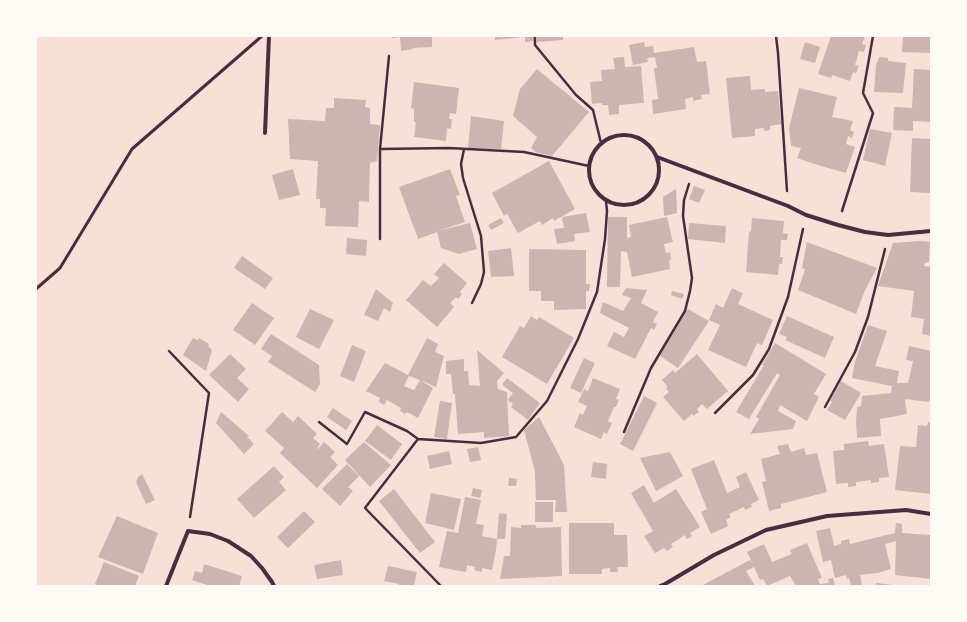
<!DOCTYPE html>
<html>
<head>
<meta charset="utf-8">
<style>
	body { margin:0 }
	#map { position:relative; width:967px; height:622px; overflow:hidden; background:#f7e1d7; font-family:Helvetica,sans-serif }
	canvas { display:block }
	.frame { position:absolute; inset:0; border:37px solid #fffaf5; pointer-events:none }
</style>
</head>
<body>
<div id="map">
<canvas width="967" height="622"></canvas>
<div class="frame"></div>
</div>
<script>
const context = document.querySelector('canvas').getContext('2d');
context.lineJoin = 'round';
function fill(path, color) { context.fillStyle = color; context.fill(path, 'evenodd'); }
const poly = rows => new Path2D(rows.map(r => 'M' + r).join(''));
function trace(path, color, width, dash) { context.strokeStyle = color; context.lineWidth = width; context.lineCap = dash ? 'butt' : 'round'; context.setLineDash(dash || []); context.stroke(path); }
fill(poly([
	[392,36,432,36,432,47,413,48,413,49,401,51,400,37,392,38],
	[495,36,534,36,534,41,525,42,525,37,495,40],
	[537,36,563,36,563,40,537,42],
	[831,36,865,36,862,44,866,45,864,52,859,51,855,65,859,66,856,73,853,72,850,81,832,75,831,78,818,74],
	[903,36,931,36,931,53,902,52],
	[644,42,645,47,653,46,654,53,694,47,697,62,706,61,710,94,701,95,702,99,693,101,693,97,685,99,686,109,653,114,652,100,658,99,654,68,657,68,655,57,647,58,648,62,633,65,629,45],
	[805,42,820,47,815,63,800,59],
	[624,57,625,67,641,66,644,103,619,105,619,114,609,115,608,105,602,105,602,103,592,104,590,82,602,81,601,70,615,69,613,58],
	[879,57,888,58,888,61,906,63,903,93,874,92,876,65],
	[537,69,589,112,552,156,535,152,531,148,537,137,513,116,520,89],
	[914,69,931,70,931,122,913,121,913,131,893,130,894,107,912,108],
	[750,76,751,90,765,89,765,92,778,91,781,124,770,126,770,130,764,131,764,128,755,129,755,136,732,138,726,78],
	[414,82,459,88,456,114,450,113,449,119,452,119,451,129,447,128,446,141,414,137,416,122,414,122,414,109,411,108],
	[799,88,837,97,832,117,853,121,850,130,854,132,852,138,848,136,846,144,855,147,846,173,821,166,797,158,801,148,791,146,789,128],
	[334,98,366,100,365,107,370,108,370,124,380,125,377,161,370,163,369,202,359,201,358,227,325,226,326,208,320,208,320,199,316,199,318,161,290,159,288,119,325,121,326,108,334,108],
	[471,116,504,121,501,149,468,148],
	[870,129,892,133,885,166,863,160],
	[912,138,931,139,931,193,910,192],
	[549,161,575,209,554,221,553,218,542,225,540,221,518,233,507,214,504,216,492,193],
	[293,169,300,195,279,200,272,175],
	[450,169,460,195,456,196,465,222,438,231,470,223,477,249,459,254,441,248,437,232,418,239,399,187],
	[694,186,705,190,699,203,689,199],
	[676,189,677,213,664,216,663,197],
	[586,213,590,232,574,234,575,241,557,244,554,229,564,228,562,217],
	[608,217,627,217,627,238,631,237,629,225,667,217,673,242,664,244,666,253,670,252,671,259,669,261,670,269,632,277,627,252,621,251,620,287,607,287],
	[501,218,504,223,491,230,488,225],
	[752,218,784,221,783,233,788,234,787,240,781,240,780,257,783,257,782,264,779,264,778,275,746,272,749,231,751,232],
	[689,223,726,226,725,243,688,239],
	[347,238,367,240,366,256,346,254],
	[920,241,930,242,929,262,925,263,924,266,931,267,931,336,922,334,924,319,911,317,914,291,878,286,893,243],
	[807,242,877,268,865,290,856,314,798,290,805,269,802,268],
	[511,248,514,276,491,277,488,251],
	[529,249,586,250,586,284,590,284,589,291,586,291,586,309,554,310,554,301,541,301,541,291,529,291],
	[242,256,273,278,265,289,234,268],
	[444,263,467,283,460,292,462,294,458,299,456,297,450,303,454,307,437,327,406,300,423,280,431,286,439,278,434,274],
	[626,288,647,290,641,303,658,312,653,322,657,324,654,330,651,328,635,359,607,346,614,332,624,337,629,328,600,313,603,302,623,311,631,298,622,295],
	[732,288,743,293,738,304,773,320,762,345,757,343,746,367,708,350,720,325,709,320,716,304,723,308],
	[376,289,393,303,390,312,384,308,378,321,364,315],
	[672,291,684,294,682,299,671,295],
	[252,303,274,318,255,345,233,330],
	[310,309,334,320,319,349,296,337],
	[688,309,709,321,678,368,660,356],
	[531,316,537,320,539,317,574,338,547,384,502,357,520,326,524,328],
	[787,316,834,337,825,358,785,340,787,337,779,334],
	[868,325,887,331,875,366,899,371,897,383,908,383,913,361,906,360,909,346,931,351,931,395,929,402,905,399,907,414,880,419,881,436,857,438,856,422,857,407,861,406,862,396,891,393,892,386,852,378,855,362],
	[271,334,319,365,320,384,315,392,268,362,272,356,261,349],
	[193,338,198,340,199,338,209,344,208,346,212,350,206,371,183,355],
	[427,338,438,344,435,352,444,356,436,387,420,380,433,388,418,418,407,412,405,414,400,411,401,408,387,400,384,405,379,402,380,398,366,391,385,363,408,375],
	[409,376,420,380,414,390,404,386],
	[775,343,826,374,814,394,819,397,807,421,780,405,778,411,796,421,793,429,750,434,759,419,756,417,780,375,777,373,749,419,736,412,764,365,762,365],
	[352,345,366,351,354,382,340,376],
	[477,350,504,373,497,381,498,389,507,392,509,436,484,438,484,432,458,434,455,394,453,394,451,374,446,374,446,361,464,359,464,371,468,371,469,385,480,386],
	[230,354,246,369,237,378,249,389,238,402,209,375],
	[697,354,728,391,707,409,702,404,697,409,699,412,693,416,692,414,684,421,663,397,669,392,666,388,668,387,662,380,673,370,675,373],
	[584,358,595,363,581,393,570,388],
	[507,378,540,403,528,420,511,407,513,404,508,400,513,393,502,385],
	[593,378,620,389,616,399,619,400,616,407,614,407,608,421,612,423,607,434,604,432,601,439,574,427,580,413,583,415,587,406,578,402,584,389,588,391],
	[841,381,861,393,845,420,827,410,832,402,830,401],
	[644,396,657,403,633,451,620,444],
	[440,401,452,403,447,439,434,437],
	[333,408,352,421,346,430,327,417],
	[221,412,249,436,247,437,254,444,244,454,216,423],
	[282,412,293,422,298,416,317,434,313,438,320,444,317,448,318,449,324,442,335,452,330,457,338,465,317,488,280,453,284,448,265,431],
	[539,417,564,465,567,512,555,512,556,500,536,500,535,472,524,430],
	[928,422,931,423,931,494,895,490,900,446,916,447,918,425,927,426],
	[377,425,402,444,391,460,365,441],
	[868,441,869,446,884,444,889,477,879,478,879,482,871,483,871,480,856,482,856,486,848,487,848,483,836,484,833,451,844,450,844,444],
	[364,442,391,465,370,487,345,460],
	[788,444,791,452,804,448,806,455,817,453,827,492,781,504,781,508,769,511,762,482,766,481,761,459,780,454,777,446],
	[478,447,481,460,470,462,467,449],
	[449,451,452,464,430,469,427,456],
	[670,452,683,476,656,491,640,458],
	[714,460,727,493,740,487,736,477,746,472,759,500,751,504,752,507,745,510,744,507,729,514,731,517,726,520,728,526,711,534,701,512,707,509,691,469],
	[593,462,607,464,606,479,591,477],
	[347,464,359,476,348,487,353,491,340,506,322,489],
	[274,466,284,477,279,482,286,490,254,518,237,499],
	[142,474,155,500,146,504,136,482,138,477],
	[509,478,517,479,516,486,508,486],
	[644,485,654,503,676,489,700,527,690,533,692,536,687,539,685,535,671,544,673,547,667,551,664,548,655,553,644,536,653,531,631,493],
	[473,488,482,490,480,498,471,496],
	[394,489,435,542,420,553,379,501],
	[431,493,461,499,454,530,425,523],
	[465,497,481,500,476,524,484,525,482,536,497,539,499,513,507,514,505,539,497,539,496,550,492,570,482,568,482,572,474,570,475,567,467,565,466,572,439,567,447,531,458,533],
	[535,502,553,502,553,522,535,522],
	[304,511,315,522,288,548,277,537],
	[117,516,158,533,143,574,98,557],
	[569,523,614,523,614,535,627,535,628,567,617,567,618,572,610,572,610,568,602,569,602,574,569,574],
	[896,523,902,524,902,533,931,535,931,579,895,575,896,541,885,544,891,569,878,573,860,575,862,586,851,586,849,578,847,579,846,575,835,578,831,560,823,562,816,531,830,528,834,546,841,544,841,541,849,539,850,544,895,533],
	[521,525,536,525,536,528,561,527,562,576,500,579,504,556,510,556,511,527,521,528],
	[807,543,822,578,818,579,820,584,829,583,828,579,833,578,835,586,796,586,790,576,767,586,763,579,760,580,754,567,746,571,755,586,701,586,750,560,753,564,747,552,764,544,772,562,792,554,790,550],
	[341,560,343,575,317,579,314,565],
	[104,562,139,576,135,586,100,586,95,584],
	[204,564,242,576,239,586,210,586,192,580,195,571,202,573],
	[388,566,417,572,414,586,398,586,399,584,384,581],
	[876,583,893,585,893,586,876,586]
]), '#ccb4b1');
trace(poly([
	[535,36,535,45,576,95,593,110,601,143],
	[776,36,778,53,787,191],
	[380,149,449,148,524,152,589,166],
	[464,149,461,164,463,178,481,236,484,272,481,284,472,303],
	[842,211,873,113,863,93,873,36],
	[380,239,380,149,389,56],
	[169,351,209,393,190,517],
	[825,407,855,352,868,317,885,249],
	[715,413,753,375,769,349,788,297,803,229],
	[319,422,347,444,365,412,407,431,418,439,481,443,516,437,547,401,578,339,597,292,605,239,607,211,606,201],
	[624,432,651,368,685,311,690,291,692,278,683,216,684,200,689,184],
	[418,439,365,508,441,586]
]), '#4a2c40', 2.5);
trace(poly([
	[36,289,60,268,132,149,262,36]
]), '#4a2c40', 3);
trace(poly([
	[265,133,269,36],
	'589 170a35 35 0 1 1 70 0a35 35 0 1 1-70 0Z',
	[657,157,788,206,806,215,838,225,865,232,888,235,931,231],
	[166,586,188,531,210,534,228,541,251,556,262,568,272,582,274,586],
	[660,586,665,584,714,555,766,530,827,516,906,510,931,514]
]), '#4a2c40', 4);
</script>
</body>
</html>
